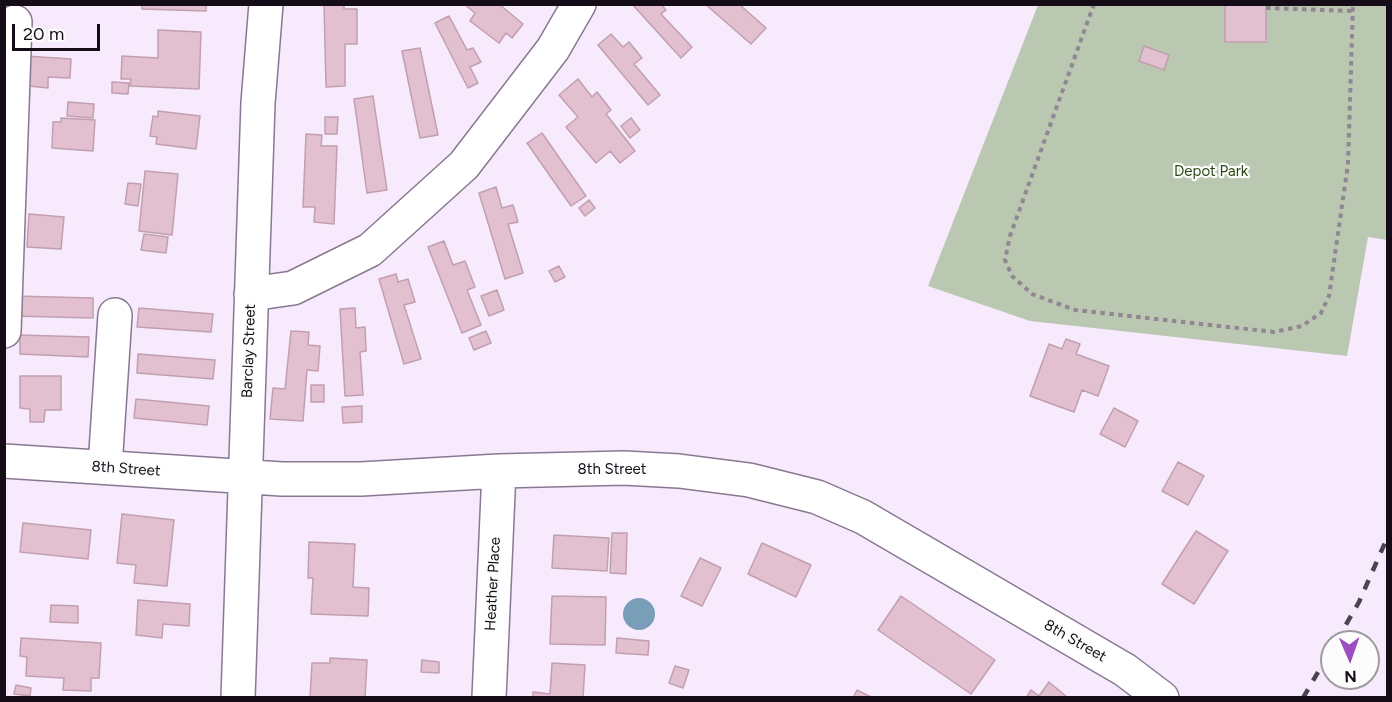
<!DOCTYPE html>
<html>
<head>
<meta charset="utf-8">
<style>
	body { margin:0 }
	#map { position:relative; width:1392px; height:702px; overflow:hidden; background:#f6eafc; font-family:Figtree,sans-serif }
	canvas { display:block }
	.frame { position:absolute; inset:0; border:6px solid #140d17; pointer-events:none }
	.north { position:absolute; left:1320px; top:630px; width:60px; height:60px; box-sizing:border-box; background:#fcfcfc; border:2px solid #9f9ca0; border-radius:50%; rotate:178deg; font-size:16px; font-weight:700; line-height:24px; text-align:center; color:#140d17 }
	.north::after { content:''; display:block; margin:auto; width:21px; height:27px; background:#9a4ebf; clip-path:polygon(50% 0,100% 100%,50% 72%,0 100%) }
	.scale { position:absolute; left:12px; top:24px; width:88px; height:27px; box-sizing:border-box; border:3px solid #140d17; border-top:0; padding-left:8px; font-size:18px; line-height:21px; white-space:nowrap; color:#140d17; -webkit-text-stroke:4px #fcfcfc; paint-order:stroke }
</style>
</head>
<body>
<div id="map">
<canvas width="1392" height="702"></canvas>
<div class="frame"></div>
<div class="north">N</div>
<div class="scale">20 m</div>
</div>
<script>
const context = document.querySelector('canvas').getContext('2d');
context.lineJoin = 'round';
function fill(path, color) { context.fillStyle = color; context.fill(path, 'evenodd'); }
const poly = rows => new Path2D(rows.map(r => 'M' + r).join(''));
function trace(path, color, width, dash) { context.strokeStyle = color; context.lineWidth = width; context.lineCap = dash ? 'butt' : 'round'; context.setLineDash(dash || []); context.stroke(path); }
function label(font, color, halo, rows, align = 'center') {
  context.font = font + ' Figtree,sans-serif'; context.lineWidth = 4.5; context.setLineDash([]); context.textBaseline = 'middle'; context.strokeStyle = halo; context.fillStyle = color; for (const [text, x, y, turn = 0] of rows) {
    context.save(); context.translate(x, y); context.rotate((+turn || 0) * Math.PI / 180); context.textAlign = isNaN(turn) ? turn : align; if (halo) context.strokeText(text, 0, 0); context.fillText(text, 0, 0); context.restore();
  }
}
fill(poly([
	[1038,5,1387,5,1387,240,1368,237,1347,356,1030,321,928,286]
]), '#bac7b1');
fill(poly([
	'623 614a16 16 0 1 1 32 0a16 16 0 1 1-32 0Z'
]), '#799eb8');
const building = poly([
	[142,4,206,4,206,11,142,9,142,4],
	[324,4,344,4,344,9,357,9,357,44,345,44,345,86,326,87,324,4],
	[464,4,499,4,523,24,512,38,506,33,499,43,470,21,475,13,464,4],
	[632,4,661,4,666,10,661,14,692,47,681,58,632,4],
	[705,4,739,4,766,28,751,44,705,4],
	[1225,4,1266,4,1266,42,1225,42,1225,4],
	[449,16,467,50,473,48,481,62,470,67,478,83,468,88,435,23,449,16],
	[158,30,201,32,199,89,130,86,131,79,121,79,122,56,158,58,158,30],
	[611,34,623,47,629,42,642,58,634,64,660,95,648,105,598,45,611,34],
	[1144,46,1169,55,1164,70,1139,61,1144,46],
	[420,48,438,135,420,138,402,51,420,48],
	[26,56,71,59,70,78,48,77,48,88,29,86,26,56],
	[578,79,592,97,597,92,611,110,606,114,635,151,620,163,610,151,596,163,566,127,578,117,559,95,578,79],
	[112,82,129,83,128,94,112,93,112,82],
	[373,96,387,190,367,193,354,99,373,96],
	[68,102,94,104,93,118,67,116,68,102],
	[158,111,200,116,196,149,156,144,157,137,150,136,153,116,158,117,158,111],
	[325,117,338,117,337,134,325,134,325,117],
	[61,118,95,120,93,151,52,148,53,122,61,122,61,118],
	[631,118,640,130,630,138,621,126,631,118],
	[542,133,586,196,571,206,527,143,542,133],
	[306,134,322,135,321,146,337,146,334,224,314,222,315,207,303,207,306,134],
	[145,171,178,174,172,235,139,231,145,171],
	[128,183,141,184,138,206,125,204,128,183],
	[496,187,502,208,513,205,518,222,508,224,523,273,505,279,479,193,496,187],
	[589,200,595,208,585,216,579,208,589,200],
	[29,214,64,217,61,249,27,247,29,214],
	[144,234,168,237,166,253,141,250,144,234],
	[444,241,453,265,465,261,475,287,467,290,481,325,462,333,428,247,444,241],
	[559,266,565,277,555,282,549,271,559,266],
	[396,274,398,282,408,279,415,302,404,305,421,359,404,364,379,279,396,274],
	[497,290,504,310,489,316,481,296,497,290],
	[14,296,93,298,93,318,14,316,14,296],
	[139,308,213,314,211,332,137,327,139,308],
	[355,308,356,328,365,327,366,351,360,352,363,395,345,396,340,309,355,308],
	[291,331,309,332,308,345,320,346,318,371,307,370,303,421,270,419,273,388,285,389,291,331],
	[486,331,491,343,474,350,469,338,486,331],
	[20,335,89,337,88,357,20,354,20,335],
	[1066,339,1080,344,1076,354,1109,366,1098,396,1082,390,1074,412,1030,396,1049,344,1062,349,1066,339],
	[138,354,215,360,213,379,137,373,138,354],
	[20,376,61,376,61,410,45,410,44,422,30,422,30,409,20,408,20,376],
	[311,385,324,385,324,402,311,402,311,385],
	[136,399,209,406,207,425,134,418,136,399],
	[362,406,362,422,343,423,342,407,362,406],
	[1114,408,1138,421,1125,447,1100,434,1114,408],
	[1178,462,1204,476,1188,505,1162,491,1178,462],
	[122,514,174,520,167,586,134,583,136,565,117,563,122,514],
	[23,523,91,530,88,559,20,552,23,523],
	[1196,531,1228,551,1194,604,1162,584,1196,531],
	[612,533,627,533,626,574,610,573,612,533],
	[554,535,609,538,607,571,552,568,554,535],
	[309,542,355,544,353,587,369,588,368,616,311,614,313,578,308,578,309,542],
	[762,543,811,565,796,597,748,574,762,543],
	[700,558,721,568,702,606,681,596,700,558],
	[552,596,606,597,605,645,550,644,552,596],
	[901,596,995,660,971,694,878,630,901,596],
	[138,600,190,604,189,626,163,624,162,638,136,635,138,600],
	[51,605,78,606,78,623,50,622,51,605],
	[21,638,101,643,99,678,91,678,91,691,63,690,64,678,26,676,27,657,20,656,21,638],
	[617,638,649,641,648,655,616,653,617,638],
	[330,658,367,660,365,698,310,698,312,663,330,663,330,658],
	[422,660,439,662,439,673,421,672,422,660],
	[552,663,585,665,583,698,533,698,533,692,550,694,552,663],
	[675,666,689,670,683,688,669,683,675,666],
	[1049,682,1068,698,1026,698,1031,690,1039,696,1049,682],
	[16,685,31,688,30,696,14,694,16,685],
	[857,690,873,698,853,698,857,690]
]);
fill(building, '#e3c0d0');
trace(building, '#c19faf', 1.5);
const minor = poly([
	[251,294,293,288,370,250,464,165,553,49,579,4],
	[4,331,15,22],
	[4,461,282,479,361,479,499,471,624,468,679,471,749,480,817,497,863,517,1125,670,1162,698],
	[105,467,115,315],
	[238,698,258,103,266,4],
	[489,698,499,471]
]);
trace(minor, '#8a7892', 36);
trace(poly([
	[1094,4,1010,236,1005,260,1012,276,1032,294,1075,310,1274,332,1302,326,1321,313,1329,296,1348,164,1353,4],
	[1266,8,1352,11]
]), '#908694', 4, [4.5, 4.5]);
trace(minor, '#fff', 33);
trace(poly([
	[1336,642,1359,602,1388,536],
	[1303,698,1332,648]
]), '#4b434f', 4.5, [10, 10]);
label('15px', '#2e4913', '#fcfcfc', [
	["Depot Park",1211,172]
]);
label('15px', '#140d17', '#fcfcfc', [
	["Barclay Street",249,351,-88],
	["8th Street",126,469,4],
	["8th Street",612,470],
	["Heather Place",493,584,-87],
	["8th Street",1075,641,30]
]);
</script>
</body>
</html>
